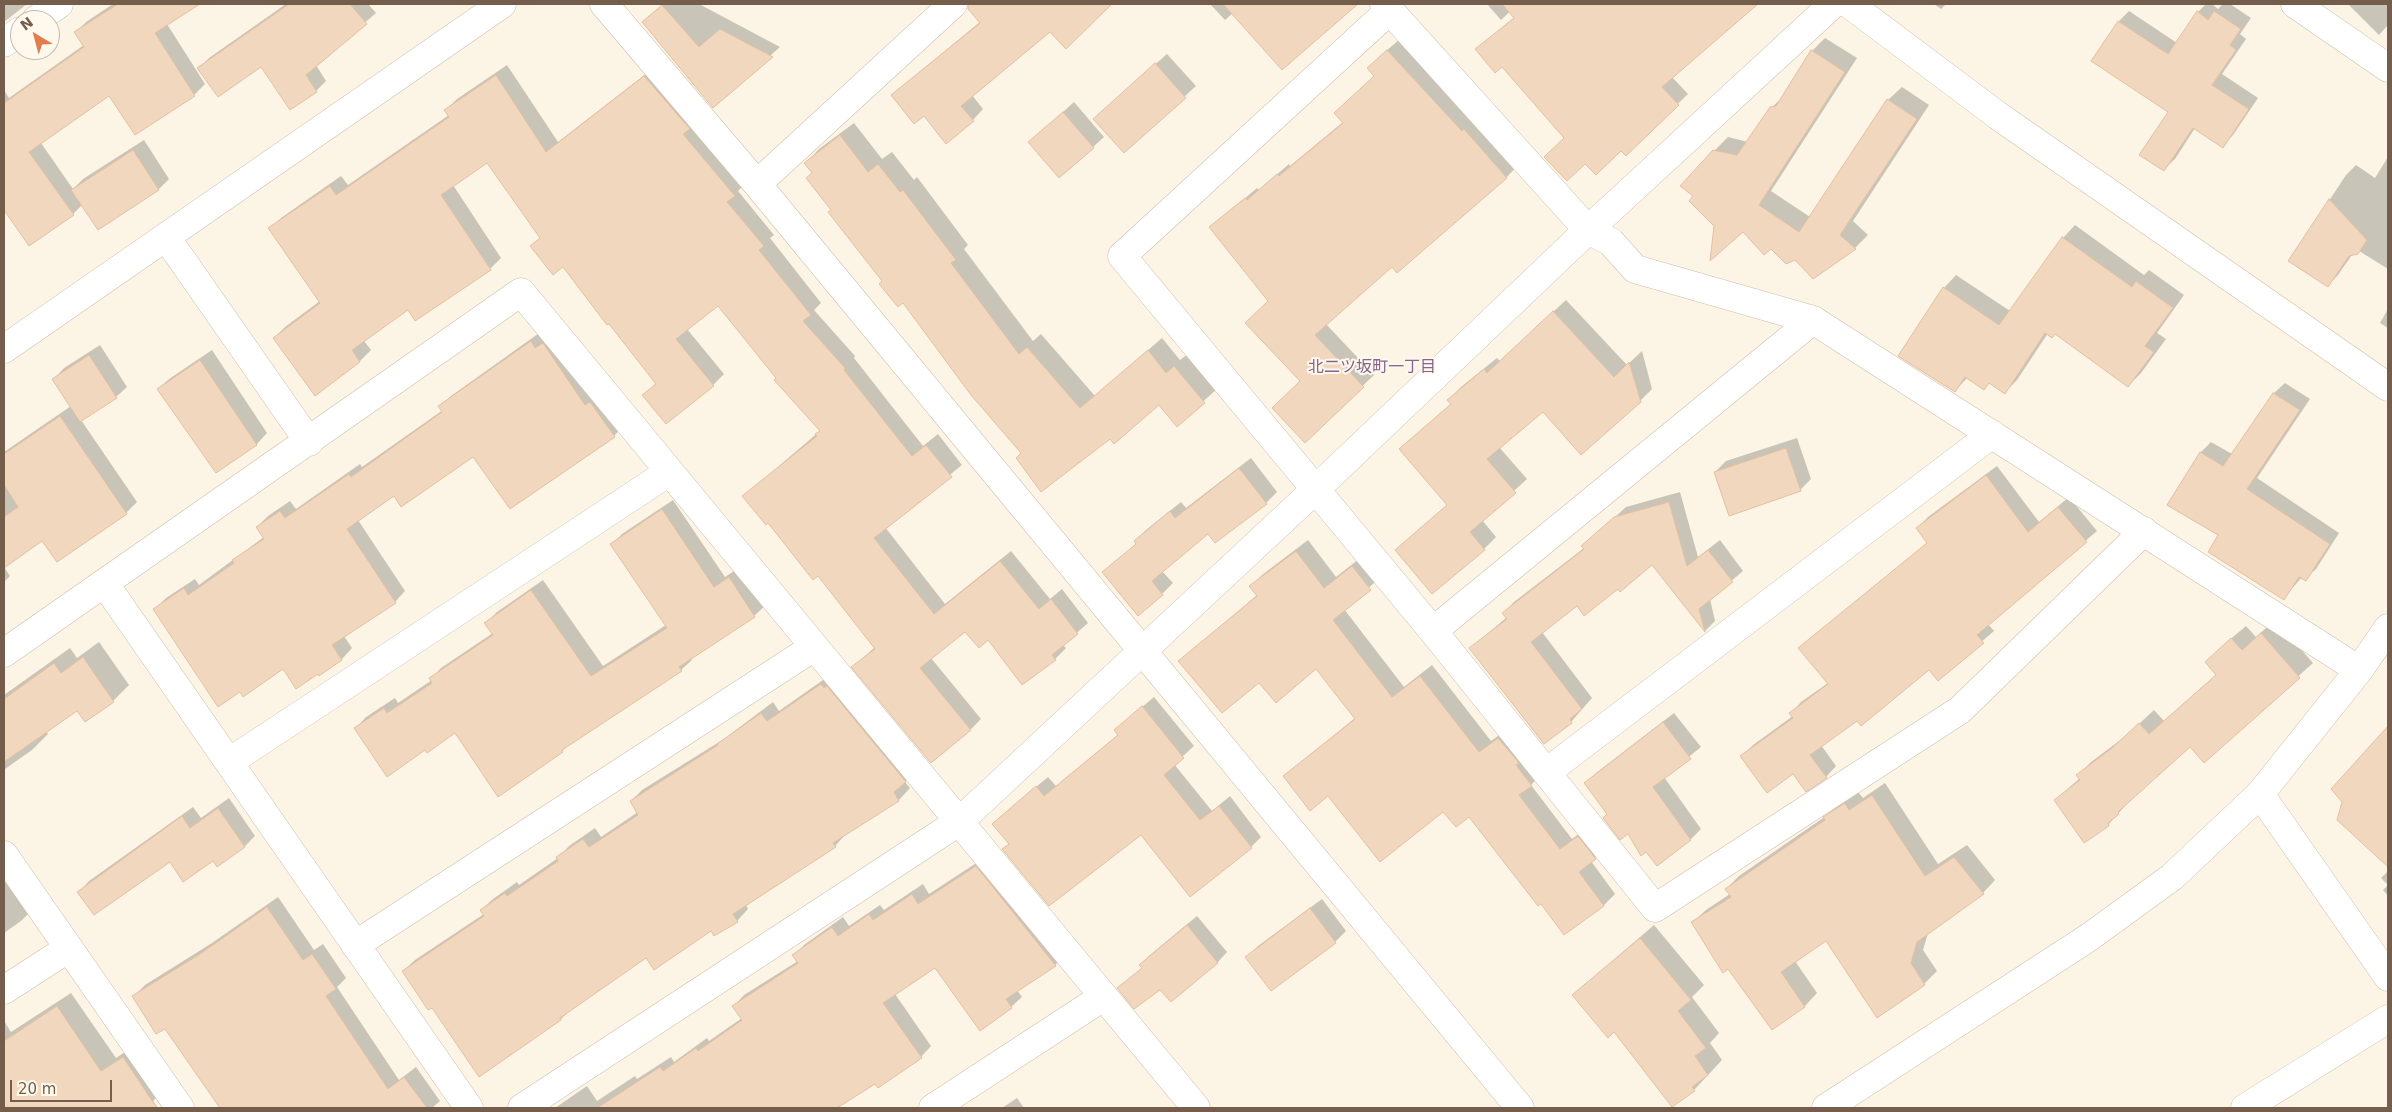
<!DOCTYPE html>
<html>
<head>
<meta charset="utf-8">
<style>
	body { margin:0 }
	#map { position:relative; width:2392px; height:1112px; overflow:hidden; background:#fcf5e6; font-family:"DejaVu Sans",sans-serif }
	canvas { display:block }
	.frame { position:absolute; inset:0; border:5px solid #745e4b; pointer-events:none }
	.north { position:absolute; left:10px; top:10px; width:50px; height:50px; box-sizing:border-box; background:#fef9ec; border:1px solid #c7bbac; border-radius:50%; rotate:323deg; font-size:14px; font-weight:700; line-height:20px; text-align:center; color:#745e4b }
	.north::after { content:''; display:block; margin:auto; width:18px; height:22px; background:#e27e4e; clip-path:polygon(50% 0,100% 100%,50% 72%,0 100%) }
	.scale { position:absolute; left:10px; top:1080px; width:102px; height:22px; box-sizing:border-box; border:2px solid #745e4b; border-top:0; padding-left:6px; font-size:15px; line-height:18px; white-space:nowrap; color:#745e4b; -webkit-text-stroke:4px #fef9ec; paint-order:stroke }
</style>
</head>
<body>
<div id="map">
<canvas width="2392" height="1112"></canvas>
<div class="frame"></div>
<div class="north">N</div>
<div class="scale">20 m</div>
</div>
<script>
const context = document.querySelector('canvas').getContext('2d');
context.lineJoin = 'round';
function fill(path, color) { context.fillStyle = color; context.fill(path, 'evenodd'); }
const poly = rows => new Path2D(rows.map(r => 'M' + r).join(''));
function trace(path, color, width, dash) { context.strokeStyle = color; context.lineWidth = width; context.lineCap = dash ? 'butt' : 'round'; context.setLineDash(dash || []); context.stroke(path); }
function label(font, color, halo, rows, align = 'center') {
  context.font = font + ' "DejaVu Sans","Noto Sans JP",sans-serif'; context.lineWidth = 4; context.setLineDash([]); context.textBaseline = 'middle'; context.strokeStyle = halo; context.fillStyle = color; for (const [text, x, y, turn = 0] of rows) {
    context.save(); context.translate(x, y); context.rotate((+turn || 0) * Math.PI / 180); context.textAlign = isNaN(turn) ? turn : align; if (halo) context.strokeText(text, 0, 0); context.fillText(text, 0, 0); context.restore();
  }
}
fill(poly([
	[4,4,27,4,4,22],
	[113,4,198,4,167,24,205,84,194,95,136,133,110,94,41,143,73,189,83,179,144,140,169,179,159,189,82,205,73,214,30,245,4,208,4,90,9,98,84,45,76,32,86,22],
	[286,4,368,4,376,13,316,65,326,81,316,91,290,108,261,65,199,68,209,58],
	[664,4,699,4,780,47,713,107,653,13],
	[979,4,1028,5,1111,4,1066,47,1050,31,972,95,983,109,973,120,904,85,981,21,972,11],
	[1210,4,1355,4,1348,10,1233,13,1225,20],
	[1487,4,1518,4,1501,20],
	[1577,4,1756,4,1672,77,1688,94,1626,154,1621,149,1566,138,1502,66,1477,49,1524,9,1543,30],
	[1934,4,1946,4,1941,9],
	[2206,4,2212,4,2218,9,2223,4,2230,4,2251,18,2240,34,2246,39,2222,74,2258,98,2233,135,2223,146,2195,128,2175,159,2164,169,2169,111,2092,60,2119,21,2129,11,2177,43,2198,12],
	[2348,4,2388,4,2388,25,2379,35],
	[1825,38,1857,58,1771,191,1810,217,1888,100,1902,87,1929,105,1853,221,1868,235,1855,248,1813,278,1796,258,1771,247,1743,230,1715,225,1714,151,1728,137,1748,142,1771,108,1784,96,1812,51],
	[1399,40,1517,166,1506,178,1392,265,1326,324,1374,375,1305,441,1302,381,1270,301,1210,228,1257,188,1259,190,1289,164,1290,166,1343,122,1375,75,1380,56],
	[1167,54,1196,86,1124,152,1106,108],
	[507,65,558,142,656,66,745,184,738,191,774,235,770,238,821,303,814,310,855,356,854,358,923,446,938,434,962,465,885,527,945,604,1011,551,1050,599,1062,589,1088,623,1063,645,1066,648,1055,659,966,630,931,658,981,719,970,730,853,667,875,647,818,575,744,496,821,430,718,304,687,329,724,374,713,385,644,395,657,382,563,265,531,246,541,237,487,161,453,185,501,258,490,269,408,309,364,341,371,350,360,361,274,338,285,327,320,301,270,229,281,218,341,176,348,185,449,115,446,110,457,99],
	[1074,102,1104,137,1093,147,1030,142],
	[854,123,882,159,892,152,914,180,917,177,968,245,964,249,1033,341,1041,334,1095,396,1162,338,1180,360,1188,354,1218,388,1177,425,1159,404,1110,437,1022,453,903,301,884,281,832,210,806,163,819,149],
	[2388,157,2388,269,2356,249,2338,275,2328,285,2290,260,2346,175,2356,165,2375,178],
	[2075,225,2144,275,2149,270,2184,295,2157,333,2166,339,2141,373,2128,386,2056,332,2048,333,2017,380,2005,392,1990,382,1984,389,1968,377,1955,391,1944,288,1956,275,2010,311,2063,238],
	[1566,300,1627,365,1642,351,1652,389,1640,401,1543,410,1499,447,1527,479,1482,520,1496,537,1484,549,1396,550,1448,504,1401,449,1452,403,1449,400,1461,387,1497,358,1500,361],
	[2388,309,2388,328,2380,323],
	[542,331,624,425,614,436,474,455,394,495,358,520,405,591,395,602,344,636,352,648,342,659,320,674,283,668,155,609,166,598,195,579,199,585,264,537,257,527,268,516,290,501,296,509,360,464,362,467,443,410,440,406,451,396],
	[100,345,127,387,116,397,81,420,137,502,126,513,57,560,43,539,4,567,4,452,71,406,54,379,64,368],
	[212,350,267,433,257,444,217,471,158,389,169,379],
	[2285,383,2310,399,2257,478,2339,533,2316,569,2305,579,2302,577,2284,598,2219,535,2168,504,2201,452,2211,442,2232,454,2274,393],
	[1797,438,1811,479,1800,490,1715,472,1726,461],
	[1251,458,1277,492,1266,503,1208,532,1162,571,1173,583,1162,594,1104,572,1137,543,1135,541,1146,530,1181,502,1186,508],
	[1997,466,2039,522,2069,497,2097,531,1988,624,1994,631,1938,679,1929,668,1821,745,1836,766,1826,777,1793,772,1742,756,1753,745,1793,716,1791,713,1801,702,1828,683,1800,648,1928,542,1917,528,1928,517],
	[1680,492,1698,557,1720,540,1743,571,1710,599,1715,621,1705,631,1652,563,1618,588,1577,605,1542,632,1592,698,1571,722,1471,648,1507,617,1504,613,1514,602,1584,548,1594,536,1626,507],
	[673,500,725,577,740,567,765,606,754,616,690,658,692,660,681,670,571,742,562,751,456,732,426,748,356,728,366,717,395,698,398,703,432,680,431,679,441,668,493,633,486,623,497,612,543,580,603,666,666,625,612,544,622,534],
	[1308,540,1336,577,1364,555,1381,577,1344,609,1404,687,1432,665,1491,741,1510,727,1542,773,1531,785,1572,839,1590,826,1606,847,1591,861,1615,894,1604,905,1565,933,1541,902,1469,815,1328,794,1284,776,1355,718,1316,667,1259,681,1180,661,1257,595,1251,586,1262,575],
	[4,567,10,576,4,582],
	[2275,620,2313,663,2204,761,2190,745,2132,798,2108,825,2055,800,2080,778,2077,776,2091,762,2127,735,2154,710,2164,721,2217,674,2220,648,2246,626,2256,637],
	[99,642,129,685,113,701,77,709,46,731,48,734,32,750,5,769,4,695,70,648,77,658],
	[833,673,917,770,905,782,910,788,899,800,846,834,835,846,746,905,748,909,737,921,646,956,572,1008,561,1019,403,971,415,960,484,914,481,910,493,899,517,882,519,885,558,858,569,846,595,828,601,837,638,812,631,801,642,790,724,739,773,702,779,711],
	[1154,697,1194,746,1174,764,1212,811,1230,796,1261,837,1251,847,1141,833,1003,849,1010,843,1005,813,1048,777,1056,786,1119,734,1115,730],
	[1674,713,1701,747,1664,777,1701,829,1690,840,1646,850,1608,813,1586,783,1596,773],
	[2388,729,2388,865,2338,820,2377,741],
	[1885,783,1938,864,1967,845,1995,880,1983,893,1928,933,1923,950,1937,971,1924,984,1826,939,1795,961,1817,993,1805,1006,1772,1029,1729,967,1693,922,1706,910,1730,894,1726,889,1739,876,1826,816,1838,805,1858,792,1863,798],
	[229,798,255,836,245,846,170,860,79,892,89,881,193,807,201,818],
	[987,856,1066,954,1055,965,1017,990,1022,997,1011,1007,936,967,895,994,931,1046,921,1057,835,1108,555,1108,587,1086,597,1101,635,1076,637,1079,671,1057,674,1062,707,1038,709,1041,742,1018,734,1006,744,995,798,961,794,956,804,945,843,917,849,926,880,905,884,910,923,884,929,894],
	[4,869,31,911,21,921,4,933],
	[2388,871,2388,896,2383,890,2388,885,2381,878],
	[278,897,314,950,323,944,346,978,337,987,399,1080,416,1067,440,1101,432,1108,240,1108,222,1083,134,996,145,985,212,943],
	[1322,899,1346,931,1335,942,1247,957,1258,946],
	[1197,916,1227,952,1218,962,1171,1000,1160,988,1118,988,1143,967,1141,965,1150,955],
	[1654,925,1704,985,1692,997,1719,1033,1710,1043,1722,1060,1694,1090,1573,995],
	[71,993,116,1058,137,1044,166,1088,153,1101,158,1108,4,1108,4,1021,11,1032],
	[1017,1098,1024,1108,1002,1108]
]), '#0003');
const building = poly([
	[118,4,200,4,155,33,195,96,135,135,109,96,29,152,74,215,29,246,4,210,4,103,84,47,74,32,118,4],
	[289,4,350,4,367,24,306,75,317,92,290,110,261,67,218,97,197,68,289,4],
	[968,4,1112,4,1066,49,1050,32,961,106,974,121,946,144,924,116,914,124,891,95,980,23,968,9,968,4],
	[1223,4,1358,4,1282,70,1223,4],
	[1502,4,1758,4,1662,87,1679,105,1626,156,1621,151,1596,175,1585,164,1567,181,1544,157,1564,138,1502,67,1495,73,1475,49,1514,18,1502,4],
	[662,5,699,47,720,29,773,57,713,108,642,22,662,5],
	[2197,11,2208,20,2214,11,2241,29,2230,45,2236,50,2212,85,2249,109,2223,148,2193,128,2164,171,2139,155,2168,112,2091,61,2118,21,2168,54,2197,11],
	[1387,50,1462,131,1464,129,1507,178,1397,273,1392,267,1315,335,1364,387,1305,443,1272,408,1300,381,1245,323,1268,301,1209,227,1245,198,1247,200,1277,174,1279,176,1343,123,1334,113,1374,76,1367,68,1387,50],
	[1811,50,1845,72,1759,205,1799,232,1887,99,1917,119,1840,235,1856,249,1813,279,1795,260,1786,264,1771,249,1764,255,1743,232,1710,261,1714,226,1689,201,1693,196,1680,186,1713,150,1737,155,1770,107,1776,106,1811,50],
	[1155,63,1186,98,1124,153,1093,119,1155,63],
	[496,75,546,152,644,76,690,129,683,134,735,196,727,202,764,246,759,250,811,315,803,321,845,368,844,370,912,456,926,445,952,477,874,538,934,614,1000,561,1039,609,1051,599,1078,634,1052,655,1056,660,1022,685,988,640,979,648,965,632,920,668,971,730,931,763,851,667,875,649,818,576,813,580,768,523,766,525,742,496,817,436,815,434,820,431,774,380,776,378,718,306,676,339,714,386,666,424,642,395,656,384,609,324,607,325,563,267,553,275,530,246,540,238,487,163,441,195,491,270,415,321,408,310,352,350,360,362,315,396,273,338,320,303,268,228,330,186,336,195,449,117,444,110,496,75],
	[1063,112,1094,148,1059,178,1028,142,1063,112],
	[840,135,868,172,878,164,900,192,903,190,956,260,951,263,1019,354,1027,347,1080,408,1148,350,1166,373,1174,366,1205,403,1177,427,1159,405,1114,444,1110,439,1041,492,1016,458,1021,453,971,395,903,303,898,307,879,284,882,281,828,212,831,210,806,178,812,173,804,163,840,135],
	[133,150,159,190,98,230,71,190,133,150],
	[2329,199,2367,240,2358,254,2349,256,2328,287,2288,261,2329,199],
	[2062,237,2132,287,2136,281,2173,308,2145,346,2154,352,2128,387,2055,334,2052,338,2045,333,2005,394,1989,383,1984,390,1965,377,1955,392,1898,356,1943,287,1999,325,2062,237],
	[1553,311,1614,377,1629,362,1641,402,1581,455,1543,412,1487,459,1516,493,1470,532,1485,550,1432,594,1395,550,1447,505,1399,449,1451,404,1447,400,1484,369,1487,373,1553,311],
	[531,341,535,348,543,343,585,405,590,402,615,437,510,509,473,457,401,507,394,496,347,529,396,603,332,645,342,660,319,676,318,674,296,689,283,669,243,697,240,692,218,707,153,609,184,588,188,595,234,563,232,560,264,539,256,527,280,511,285,518,349,474,351,477,442,412,438,406,531,341],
	[89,355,117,398,80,422,52,379,89,355],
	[200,360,257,445,216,473,157,389,200,360],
	[2273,393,2300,410,2247,489,2330,544,2306,581,2299,577,2284,600,2208,552,2218,535,2167,505,2200,452,2223,466,2273,393],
	[60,416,127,514,57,562,42,541,4,568,4,517,18,507,4,485,4,454,60,416],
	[1786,448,1801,491,1729,516,1714,472,1786,448],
	[1239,468,1267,504,1215,543,1208,534,1152,581,1163,595,1138,616,1102,572,1136,544,1134,541,1170,511,1175,518,1239,468],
	[1986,475,2028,532,2058,507,2087,542,1977,635,1984,643,1938,681,1929,670,1861,726,1857,721,1810,755,1827,778,1806,792,1793,774,1767,793,1740,756,1793,718,1789,713,1828,684,1798,648,1927,543,1916,528,1986,475],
	[1669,502,1687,566,1708,550,1733,582,1699,609,1705,632,1652,565,1620,592,1618,589,1584,616,1577,606,1531,642,1582,709,1570,719,1572,723,1544,744,1469,648,1507,619,1502,613,1584,549,1581,546,1614,517,1669,502],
	[662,509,714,587,729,577,755,617,679,667,682,671,562,750,563,752,498,797,455,733,427,753,425,750,387,777,354,728,384,708,387,713,432,683,429,678,493,635,484,623,531,590,591,676,667,628,610,544,662,509],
	[1296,551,1324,588,1352,566,1371,590,1333,620,1392,697,1420,676,1479,752,1498,738,1519,763,1516,765,1532,786,1519,795,1560,849,1578,836,1596,859,1579,872,1604,906,1564,935,1541,904,1538,906,1469,817,1456,827,1443,812,1380,862,1328,796,1310,811,1283,776,1355,719,1316,669,1276,703,1259,683,1222,713,1178,661,1257,596,1249,586,1296,551],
	[2261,633,2300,678,2204,763,2190,747,2119,811,2118,815,2108,823,2109,826,2084,843,2054,800,2080,780,2076,775,2112,748,2139,723,2149,734,2216,675,2205,662,2231,638,2242,650,2261,633],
	[83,657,114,702,85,722,77,711,4,762,4,699,54,663,61,673,83,657],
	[821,684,824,688,827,686,906,782,894,792,899,801,833,843,836,847,733,914,738,922,714,936,711,931,654,970,646,958,560,1018,561,1020,479,1077,432,1008,428,1010,402,971,484,916,480,910,505,893,507,896,558,861,556,857,583,839,589,847,638,815,630,801,718,745,717,744,761,713,767,721,821,684],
	[1142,706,1184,758,1164,775,1200,820,1219,806,1252,848,1190,897,1141,835,1049,906,1002,849,1009,844,992,824,1036,786,1044,796,1118,735,1114,730,1142,706],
	[1663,722,1691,759,1653,787,1691,840,1657,866,1646,852,1641,856,1628,834,1620,840,1603,818,1607,814,1584,783,1663,722],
	[2388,726,2388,867,2337,820,2342,802,2331,789,2388,726],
	[1872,795,1925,876,1954,857,1984,894,1917,942,1911,963,1925,985,1877,1018,1826,941,1781,972,1805,1007,1772,1030,1728,969,1723,973,1691,922,1731,897,1725,889,1825,820,1823,817,1845,803,1849,810,1872,795],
	[218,808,245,847,217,867,213,861,183,882,170,862,94,915,77,892,182,816,190,828,218,808],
	[976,866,1056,966,1006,999,1012,1008,980,1031,935,968,883,1003,922,1058,878,1088,875,1084,837,1108,597,1108,660,1067,663,1071,696,1048,698,1051,742,1020,732,1006,798,963,792,955,832,927,838,936,869,914,873,920,912,894,918,904,976,866],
	[267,907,303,960,312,954,336,989,326,996,388,1089,404,1077,427,1108,220,1108,165,1029,156,1034,132,996,200,954,267,907],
	[1310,908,1336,943,1271,991,1245,957,1310,908],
	[1187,925,1218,963,1171,1002,1160,990,1134,1009,1117,988,1142,968,1139,965,1187,925],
	[1640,938,1691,1000,1678,1011,1706,1048,1695,1056,1708,1075,1692,1087,1695,1091,1672,1107,1614,1032,1608,1038,1572,995,1640,938],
	[57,1006,101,1071,123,1057,157,1108,4,1108,4,1041,57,1006]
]);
fill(building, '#f0d7be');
trace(building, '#e3bf9f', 1);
const street = poly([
	[604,4,757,184,1520,1108],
	[1384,4,1588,230,1611,242,1635,269,1813,320,2359,670],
	[2295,4,2388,68],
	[1390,10,1122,256,1433,631,1655,908,1960,710,2144,531],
	[36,20,59,4],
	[4,43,20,31],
	[757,184,953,4],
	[166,237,309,442],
	[4,349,502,4],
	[105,584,469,1108],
	[1433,631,1813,320],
	[4,653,521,292,1196,1108],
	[229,762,669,472],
	[1548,771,1992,434],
	[2260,794,2388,977],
	[4,855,180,1108],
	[355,945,814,647],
	[4,990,69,948],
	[522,1108,960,821,1316,489,1588,230,1833,4],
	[933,1108,1103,997],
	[2245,1108,2388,1019]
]);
const secondary = poly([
	[1849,4,1997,115,2388,387],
	[1826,1108,2088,938,2172,877,2260,794,2359,670,2388,628]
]);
trace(street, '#cdbeac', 29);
trace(secondary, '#d0bfa9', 29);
trace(street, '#fff', 28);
trace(secondary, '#fff', 28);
label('16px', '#866390', '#fef9ec', [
	["北二ツ坂町一丁目",1372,368]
]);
</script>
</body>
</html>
